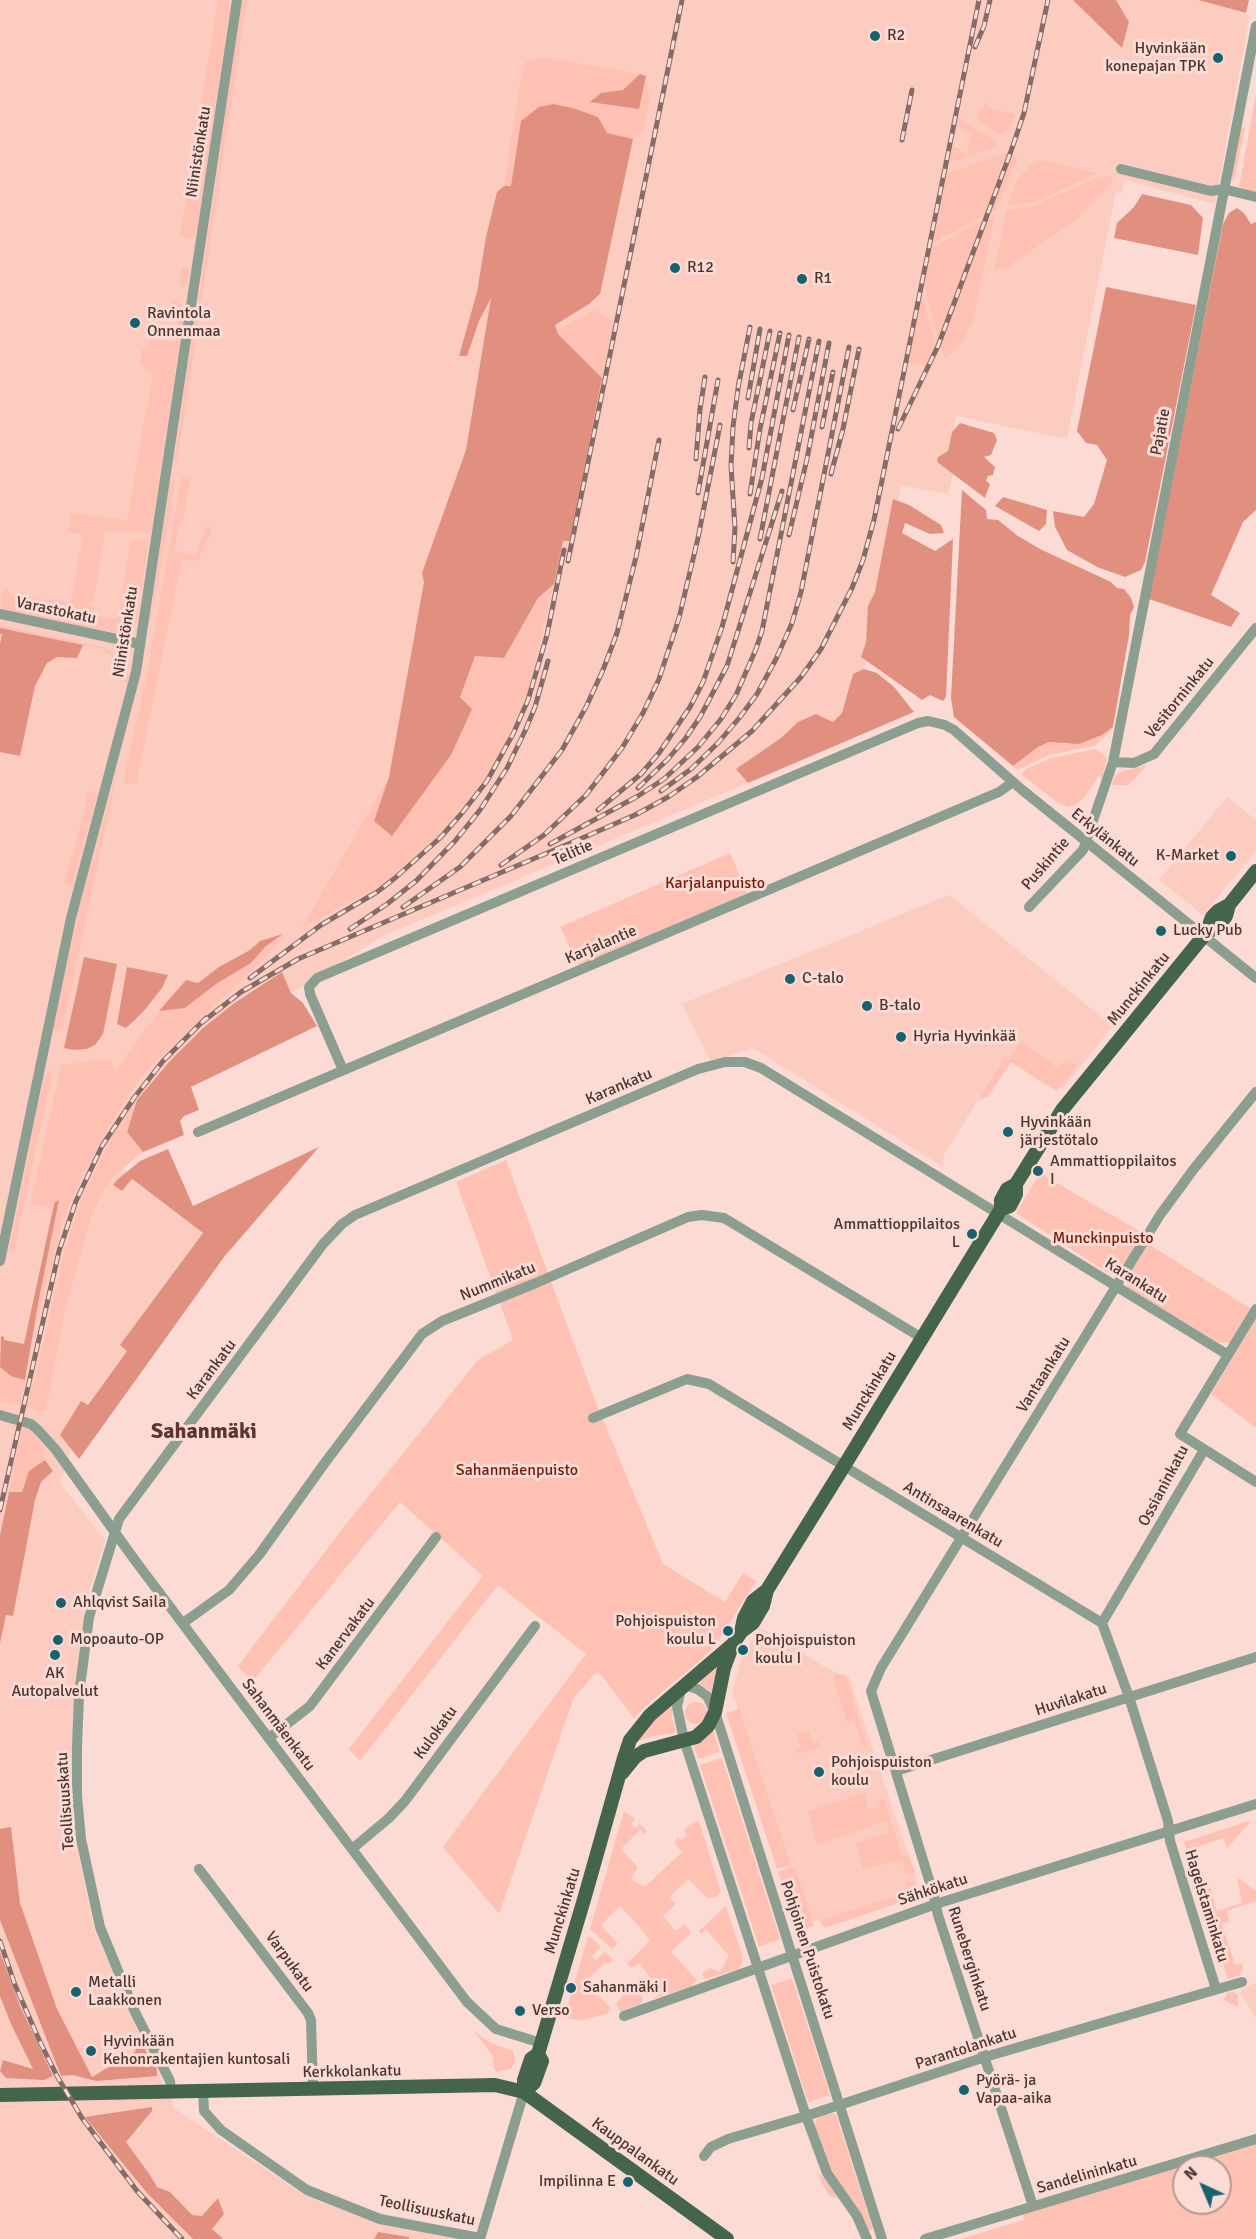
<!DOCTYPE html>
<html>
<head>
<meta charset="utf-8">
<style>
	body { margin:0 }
	#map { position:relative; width:1256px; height:2239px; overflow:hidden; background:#fbdbd4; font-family:Signika,sans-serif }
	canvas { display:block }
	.north { position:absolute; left:1172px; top:2155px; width:60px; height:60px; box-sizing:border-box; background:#fbdbd4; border:2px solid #b59993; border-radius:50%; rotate:316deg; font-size:16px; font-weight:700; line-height:24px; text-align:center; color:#4b3632 }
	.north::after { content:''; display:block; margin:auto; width:21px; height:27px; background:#18626f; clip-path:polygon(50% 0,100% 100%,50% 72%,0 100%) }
</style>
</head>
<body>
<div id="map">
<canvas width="1256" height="2239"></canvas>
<div class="north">N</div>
</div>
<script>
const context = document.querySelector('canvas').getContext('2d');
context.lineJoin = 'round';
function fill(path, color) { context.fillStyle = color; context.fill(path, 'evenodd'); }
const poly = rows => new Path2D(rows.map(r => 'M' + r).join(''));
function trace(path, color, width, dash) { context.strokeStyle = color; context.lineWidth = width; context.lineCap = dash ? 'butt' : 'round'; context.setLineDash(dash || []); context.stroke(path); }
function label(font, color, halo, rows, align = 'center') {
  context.font = font + ' Signika,sans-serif'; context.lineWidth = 6; context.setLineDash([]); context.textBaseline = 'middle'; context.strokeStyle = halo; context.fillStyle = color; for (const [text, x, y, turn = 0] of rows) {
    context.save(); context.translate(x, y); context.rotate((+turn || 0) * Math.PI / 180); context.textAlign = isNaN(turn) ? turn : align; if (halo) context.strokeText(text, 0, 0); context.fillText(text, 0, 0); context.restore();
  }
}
fill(poly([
	[0,0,1198,0,1250,15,1215,204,1125,180,1122,193,1116,192,1067,439,956,416,948,451,938,457,937,461,953,474,948,494,901,486,850,740,383,936,291,993,282,973,233,1004,203,1028,169,1062,137,1100,112,1154,131,1179,208,1237,87,1405,60,1483,105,1540,84,1609,75,1696,74,1834,94,1929,175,2109,306,2196,379,2223,456,2239,0,2239],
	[1227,797,1256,820,1256,851,1203,915,1159,880],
	[949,895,1113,1026,1062,1089,1013,1055,1009,1060,1004,1058,944,1155,943,1167,753,1048,711,1062,682,1004],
	[760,1627,830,1670,849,1677,917,1881,908,1892,812,1922,795,1866,789,1868,732,1692,743,1654],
	[1256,1982,1256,2018,1240,1992]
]), '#fdccc1');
fill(poly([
	[218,0,229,0,230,4,197,231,195,236,190,239,180,235],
	[242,0,247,0,201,303,198,304],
	[544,57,640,74,623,90,601,93,639,109,646,76,650,100,643,132,633,139,606,133,598,117,574,108,553,104,521,121,511,186,504,186,522,70,527,60],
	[1256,94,1256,192,1239,187],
	[989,102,988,108,1016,114,1008,130,1003,133,997,133,976,118,981,108],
	[957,116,996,141,995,147,948,163,951,147,960,149,960,152,967,153,971,133,955,126],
	[1240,127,1245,128,1234,182,1231,176],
	[1006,153,1009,154,986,214,932,243,945,174],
	[1012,155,1017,157,1017,160,996,210,989,213],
	[1041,160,1098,173,1037,201,1007,206,1015,185,1022,174,1032,164],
	[1112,176,1111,183,1077,219,1007,268,994,271,1006,211,1033,206,1099,177],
	[995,216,973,320,962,342,945,359,940,345,988,218],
	[984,220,952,305,938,341,924,284,931,248],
	[182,267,187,268,190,272,188,283,183,287,179,285],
	[922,293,936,346,927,366,907,363],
	[176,300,184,309,184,314,151,533,105,531,94,601,89,601,88,605,94,606,93,615,118,619,131,541,138,539,149,540,136,625,128,632,115,633,2,609,0,603,2,594,6,589,11,595,71,603,83,535,66,532,71,523,71,513,127,520,153,372,147,372,140,362,142,349,148,350,151,339,175,342,179,312,172,311,173,301],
	[196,310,200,312,177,463,174,461],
	[596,310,614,323,602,378,556,330],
	[181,478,189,478,190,483,183,520,179,524,175,550,195,556,206,526,212,527,212,530,198,561,182,560,136,784,123,782,147,674],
	[173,479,175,480,162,562,148,632,170,483],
	[554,584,528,691,499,756,481,785,434,840,383,884,301,929,389,777,374,821,460,697,475,655,504,658,538,598],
	[0,625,102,647,111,651,115,657,118,668,121,671,130,675,127,683,116,675,113,671,115,664,114,658,102,649,0,628],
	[109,643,126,652,130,667,124,664,121,654],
	[1113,727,1112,730,1095,746,1049,755,1018,770,1013,766,1038,747,1049,742,1067,744,1102,735],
	[1096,749,1107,758,1102,779,1099,776,1083,799,1073,806,1068,807,1058,803,1021,774,1028,768,1051,758],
	[121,756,63,1028,58,1031,53,1030,79,911],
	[1147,765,1129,785,1112,785,1114,777,1120,772],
	[88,791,98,793,72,885,64,883,84,812],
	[730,853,748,895,579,966,560,927],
	[289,932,266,957,142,1075,110,1125,81,1179,63,1221,31,1344,55,1202,53,1209,30,1204,61,1065,98,1060,111,1061,115,1071,159,1011,185,1008,216,984,251,963,265,947],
	[1021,1041,1058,1068,1067,1060,1077,1065,1056,1091,1011,1062,988,1097,978,1100,1004,1058,1009,1060],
	[54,1068,14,1250,9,1251,43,1080],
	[137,1100,127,1132,143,1152,114,1175,101,1195,92,1214,65,1310,46,1410,40,1411,26,1406,35,1379,65,1248,84,1193,109,1142],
	[506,1160,595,1400,663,1564,725,1602,743,1573,756,1581,717,1643,704,1657,648,1704,634,1718,598,1671,574,1697,499,1914,443,1847,586,1654,498,1585,360,1761,349,1749,483,1576,400,1502,252,1682,238,1666,343,1528,478,1360,513,1340,456,1182],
	[1040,1173,1144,1234,1121,1272,1114,1275,1108,1273,1016,1213],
	[1147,1243,1251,1309,1230,1343,1219,1343,1128,1288,1126,1280],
	[1256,1319,1256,1428,1211,1394],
	[0,1367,11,1376,25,1380,21,1405,0,1401],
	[22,1426,35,1435,46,1454,43,1456,45,1460,29,1471,22,1492,9,1492],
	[716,1665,719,1667,712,1693,705,1687,698,1685],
	[837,1674,845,1675,846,1678,867,1745,863,1747,854,1720,847,1722,833,1677],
	'685 1713a11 11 0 1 1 22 0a11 11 0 1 1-22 0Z',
	[673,1702,672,1717,676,1733,652,1736,636,1742,648,1724],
	[739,1709,791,1865,777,1869,726,1713],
	[713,1730,720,1752,698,1759,693,1744],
	[809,1730,813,1743,818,1741,820,1747,798,1754,796,1749,801,1747,797,1734],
	[722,1758,780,1939,759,1947,700,1765],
	[864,1793,869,1810,880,1806,879,1800,884,1799,902,1856,908,1854,915,1872,906,1874,902,1862,899,1861,863,1869,856,1843,889,1832,886,1821,817,1845,808,1811],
	[624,1811,635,1819,631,1823,636,1828,640,1824,647,1831,645,1834,640,1830,621,1849,638,1867,631,1879,639,1884,646,1886,650,1882,682,1852,675,1843,677,1837,681,1840,687,1834,684,1831,689,1825,699,1821,721,1892,716,1897,707,1898,689,1879,669,1897,676,1904,663,1916,676,1931,685,1924,691,1933,671,1952,697,1980,690,1987,651,1999,660,1994,640,1963,631,1968,624,1959,628,1962,650,1941,638,1925,620,1906,601,1925,618,1944,612,1949,590,1929],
	[1252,1820,1227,1848,1223,1838,1197,1847,1199,1855,1190,1859,1184,1842],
	[795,1866,814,1926,798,1931,778,1873,779,1871],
	[1237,1877,1256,1891,1256,1901,1226,1911,1230,1921,1222,1924,1235,1965,1242,1963,1243,1969,1241,1975,1228,1979,1199,1891,1210,1887,1217,1911,1242,1903],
	[904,1879,917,1884,920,1891,919,1896,825,1928,819,1920,908,1892],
	[726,1906,742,1955,742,1963,739,1969,705,1979,702,1973,710,1968,720,1972,729,1956,706,1929,702,1934,699,1931],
	[588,1937,592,1938,601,1947,592,1956,596,1960,605,1952,613,1959,609,1964,606,1962,585,1982,611,2008,607,2014,582,2020,564,2018],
	[792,1978,830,2095,808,2102,771,1985],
	[634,1989,639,1991,643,1999,641,2004,620,2012,616,2003,628,1990],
	[1227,1993,1234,1992,1238,1995,1238,2007,1224,2000],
	[474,2031,489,2042,513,2051,516,2060,511,2069,497,2072,494,2069,493,2056],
	[833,2113,836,2115,873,2229,868,2231,834,2179,814,2124,818,2117],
	[1256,2144,1256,2239,960,2239,1024,2220,1023,2214],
	[1184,2167,1220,2167,1220,2203,1184,2203],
	[817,2173,825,2179,838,2198,832,2197,828,2194]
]), '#ffc1b3');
fill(poly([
	[1073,0,1116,0,1129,22,1122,48],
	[1198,0,1249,0,1246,13],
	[640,74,646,76,639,109,590,102,601,93,623,90],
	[553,104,573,108,598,117,607,133,633,139,600,294,589,304,555,325,558,334,602,378,570,541,563,541,554,584,538,598,504,658,475,656,460,697,472,709,451,755,392,836,374,821,389,777,424,582,422,573,466,450,491,298,479,321,467,356,459,356,477,292,486,237,497,192,504,186,511,186,521,121,539,107],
	[1142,194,1191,205,1203,218,1198,255,1114,238,1117,223,1134,207],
	[1237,208,1244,213,1251,224,1256,222,1256,510,1243,522,1211,595,1240,613,1231,627,1149,599,1223,224,1229,213],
	[1106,287,1196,305,1145,562,1141,570,1125,577,1097,567,1067,550,1055,527,1053,511,1084,517,1094,504,1107,460,1097,445,1086,443,1077,431],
	[960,423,994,433,997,440,991,455,984,457,995,467,993,475,988,476,986,481,990,484,985,498,937,462,938,457,948,451,952,432],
	[962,490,986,510,987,519,998,520,1018,536,1042,550,1111,582,1117,588,1124,589,1131,598,1134,607,1130,615,1129,635,1113,727,1102,735,1079,744,1049,742,1038,747,1013,766,954,717,951,698],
	[1003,497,1047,510,1046,524,1039,531,995,506],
	[893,499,909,505,941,525,944,533,930,534,905,523,902,533,935,551,953,539,946,697,943,701,930,695,922,700,861,657,866,642,868,606,875,592],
	[0,628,83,645,77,658,57,657,47,663,35,686,20,756,0,752,0,644,2,634,0,634],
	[864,669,877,673,894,687,914,712,748,783,736,769,781,738,798,722,816,714,833,722,842,713,853,674],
	[283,934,265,947,251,963,216,984,185,1008,159,1011,186,980,198,983,219,967,250,950,260,941],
	[84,957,117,964,103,1034,95,1045,87,1049,74,1050,64,1048],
	[127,967,168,975,162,988,143,1012,126,1028,117,1024],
	[282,972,291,993,303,1003,317,1026,191,1087,199,1110,184,1116,180,1121,184,1135,143,1152,127,1132,137,1100,169,1062,203,1028,233,1004],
	[319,1147,224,1257,79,1459,60,1435,81,1401,88,1405,127,1351,120,1345,203,1233,132,1179,122,1191,113,1185,117,1180,140,1161,168,1149,193,1206],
	[59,1200,39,1298,25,1380,11,1376,0,1367,1,1336,4,1337,4,1340,24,1344,53,1209,55,1202],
	[45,1460,53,1471,41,1482,35,1500,13,1616,6,1615,0,1643,0,1535,9,1492,22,1492,29,1471],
	[11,1827,20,1903,57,2009,92,2077,136,2051,134,2048,137,2044,141,2043,157,2069,157,2076,96,2081,73,2075,61,2076,0,1920,0,1829],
	[0,1952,20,2006,53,2076,44,2080,6,2078,0,2071,3,2060,33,2069,11,2024,0,1996],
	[152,2107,152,2111,126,2142,150,2175,157,2187,170,2192,192,2215,202,2216,218,2198,224,2214,212,2229,223,2239,193,2239,147,2193,85,2117],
	[378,2232,409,2237,409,2239,374,2239]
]), '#e19080');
trace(poly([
	[1121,169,1211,191,1223,189,1256,197],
	[0,614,140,644],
	[1113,762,1134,763,1154,754,1256,628],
	[1029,907,1083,850,1113,762,1256,26],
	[343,1070,310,994,309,987,317,978,918,723,928,721,945,725,954,730,1021,789,1256,978],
	[198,1132,999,792,1013,782],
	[0,1261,71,918,136,672,237,0],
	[1256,1309,1180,1434,1256,1482],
	[0,1415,31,1424,38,1430,56,1450,134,1559,467,2002,496,2029,541,2043],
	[593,1418,687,1379,709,1384,1102,1623,1129,1697,1168,1821,1170,1841,1216,1989],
	[183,1623,229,1590,259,1555,324,1464,422,1334,442,1321,536,1283,688,1217,702,1215,724,1218,922,1338],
	[1102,1623,1204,1450],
	[685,1685,697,1689,707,1696,715,1712,882,2239],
	[681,1689,677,1707,684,1740,806,2116,827,2173,857,2216,867,2239],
	[269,1738,310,1706,436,1537],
	[896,1771,1256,1657],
	[352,1849,389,1818,405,1801,535,1626],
	[199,1869,308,2013,311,2020,313,2089],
	[624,2016,936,1904,1256,1804],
	[203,2091,204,2111,221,2130,307,2190,380,2219,480,2238],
	[171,2092,170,2081,135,2012,100,1927,81,1839,77,1796,77,1747,79,1695,89,1617,119,1519,323,1244,342,1224,355,1215,698,1069,725,1062,745,1062,761,1068,774,1076,1228,1355],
	[704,2156,711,2147,728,2139,806,2116,985,2057,1242,1982],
	[1033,2206,938,1915,934,1896,871,1691,881,1668,1160,1215,1193,1170,1256,1092],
	[480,2239,524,2092],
	[925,2239,1256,2139]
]), '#8c9e90', 10);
trace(poly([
	[1206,933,1217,927,1226,916,1229,905],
	[1001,1209,1010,1206,1016,1194,1016,1184],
	[741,1632,744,1618,753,1601,767,1590,844,1466,1001,1209,1001,1200,1007,1189,1016,1184,1062,1110,1206,933,1212,917,1218,911,1229,905,1256,871],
	[622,1773,635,1757,644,1751,696,1737,708,1726,715,1712,724,1668,733,1644,741,1632,753,1623,763,1606,767,1590],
	[524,2092,524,2080,531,2059,538,2054,585,1896,624,1758,630,1740,650,1715,733,1644],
	[524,2092,534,2083,537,2075,542,2061,538,2054],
	[0,2095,495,2085,524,2092,727,2239]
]), '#44644c', 14);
const rail = poly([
	[975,47,984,26,990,0],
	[902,140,912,90],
	[738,388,750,327],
	[748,398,760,329],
	[793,410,809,339],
	[822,427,833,372],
	[898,429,938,346,1010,154,1024,113,1048,0],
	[749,448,751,423,770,331],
	[696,459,700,409,705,377],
	[831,474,843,429,859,349],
	[698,493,718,380],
	[750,494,760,429,780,333],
	[789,535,807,459,829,343],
	[760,539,799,337],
	[568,561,682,0],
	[733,562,735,528,731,466,733,427,739,381],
	[638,788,668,759,685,739,700,717,727,666,782,491],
	[661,791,691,769,718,743,740,717,757,694,776,659,792,623,801,592,849,347],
	[598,810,641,774,659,753,690,707,703,682,722,627,762,478,789,335],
	[550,844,638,796,664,779,698,747,721,719,736,695,756,649,762,631,819,341],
	[501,865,544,835,586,795,622,748,643,713,659,679,679,618,698,538,720,425],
	[403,907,460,867,511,816,562,750,586,707,603,670,617,633,636,557,659,440],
	[350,929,387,904,416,881,455,841,480,810,507,768,525,731,535,707,548,661],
	[250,978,321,925,377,892,395,878,440,838,462,813,487,781,513,734,528,700,547,635,564,550],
	[201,1023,241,992,298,959,587,836,637,814,668,797,697,777,752,731,801,677,821,649,852,588,863,560,874,520,979,0],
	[0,1510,59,1251,76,1201,102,1146,134,1098,163,1061,206,1018],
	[0,1941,15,1985,40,2042,57,2076,82,2118,137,2191,182,2239]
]);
trace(rail, '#856c67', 5);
trace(rail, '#fbdbd4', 3, [9]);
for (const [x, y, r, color] of [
	[875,36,6,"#18626f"],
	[1218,58,6,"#18626f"],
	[675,268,6,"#18626f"],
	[802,279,6,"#18626f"],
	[135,323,6,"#18626f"],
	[1231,856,6,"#18626f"],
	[1161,931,6,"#18626f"],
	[790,979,6,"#18626f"],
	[867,1006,6,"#18626f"],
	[901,1037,6,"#18626f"],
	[1008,1132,6,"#18626f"],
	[1038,1171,6,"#18626f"],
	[972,1234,6,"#18626f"],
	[61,1603,6,"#18626f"],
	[728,1631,6,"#18626f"],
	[58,1640,6,"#18626f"],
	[743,1650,6,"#18626f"],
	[55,1655,6,"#18626f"],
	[819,1772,6,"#18626f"],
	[571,1988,6,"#18626f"],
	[76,1992,6,"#18626f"],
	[520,2011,6,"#18626f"],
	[91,2051,6,"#18626f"],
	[964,2090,6,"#18626f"],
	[628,2182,6,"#18626f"]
]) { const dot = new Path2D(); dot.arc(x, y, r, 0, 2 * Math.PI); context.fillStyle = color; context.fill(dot); trace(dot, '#fbdbd4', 2); }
label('16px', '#4b3632', '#fbdbd4', [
	["R2",887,36],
	["Hyvinkään",1206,49,"right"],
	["konepajan TPK",1206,67,"right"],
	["R12",687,268],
	["R1",814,279],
	["Ravintola",147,314],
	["Onnenmaa",147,332],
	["K-Market",1219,856,"right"],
	["Lucky Pub",1173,931],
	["C-talo",802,979],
	["B-talo",879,1006],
	["Hyria Hyvinkää",913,1037],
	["Hyvinkään",1020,1123],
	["järjestötalo",1020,1141],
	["Ammattioppilaitos",1050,1162],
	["I",1050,1180],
	["Ammattioppilaitos",960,1225,"right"],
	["L",960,1243,"right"],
	["Ahlqvist Saila",73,1603],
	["Pohjoispuiston",716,1622,"right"],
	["koulu L",716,1640,"right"],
	["Mopoauto-OP",70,1640],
	["Pohjoispuiston",755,1641],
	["koulu I",755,1659],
	["AK",55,1674,"center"],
	["Autopalvelut",55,1692,"center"],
	["Pohjoispuiston",831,1763],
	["koulu",831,1781],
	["Metalli",88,1983],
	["Laakkonen",88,2001],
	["Sahanmäki I",583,1988],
	["Verso",532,2011],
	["Hyvinkään",103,2042],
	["Kehonrakentajien kuntosali",103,2060],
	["Pyörä- ja",976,2081],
	["Vapaa-aika",976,2099],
	["Impilinna E",616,2182,"right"]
], 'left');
label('16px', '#4b3632', '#fbdbd4', [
	["Niinistönkatu",199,152,-81],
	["Pajatie",1161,432,-79],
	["Varastokatu",56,611,12],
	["Niinistönkatu",126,632,-81],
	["Vesitorninkatu",1180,698,-51],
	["Erkylänkatu",1105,838,39],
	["Telitie",573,853,-23],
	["Puskintie",1046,864,-49],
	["Karjalantie",601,945,-23],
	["Munckinkatu",1139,989,-51],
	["Karankatu",619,1087,-23],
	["Karankatu",1136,1281,32],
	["Nummikatu",498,1282,-22],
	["Karankatu",212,1370,-53],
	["Vantaankatu",1044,1375,-58],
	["Munckinkatu",870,1391,-59],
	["Ossianinkatu",1164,1486,-62],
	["Antinsaarenkatu",953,1515,31],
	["Kanervakatu",346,1634,-53],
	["Huvilakatu",1071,1700,-18],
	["Sahanmäenkatu",278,1725,53],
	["Kulokatu",436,1733,-54],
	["Teollisuuskatu",66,1801,-94],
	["Sähkökatu",933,1890,-18],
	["Hagelstaminkatu",1206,1906,73],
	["Munckinkatu",563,1911,-73],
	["Pohjoinen Puistokatu",807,1950,72],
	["Runeberginkatu",969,1959,72],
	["Varpukatu",289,1962,54],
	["Parantolankatu",966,2049,-18],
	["Kerkkolankatu",352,2072,-1],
	["Kauppalankatu",635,2152,36],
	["Sandelininkatu",1087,2175,-16],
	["Teollisuuskatu",427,2211,12]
]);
label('16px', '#791909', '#fbdbd4', [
	["Karjalanpuisto",715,884],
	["Munckinpuisto",1103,1239],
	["Sahanmäenpuisto",517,1471]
]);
label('bold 22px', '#5e342c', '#fbdbd4', [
	["Sahanmäki",204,1432]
]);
</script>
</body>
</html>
